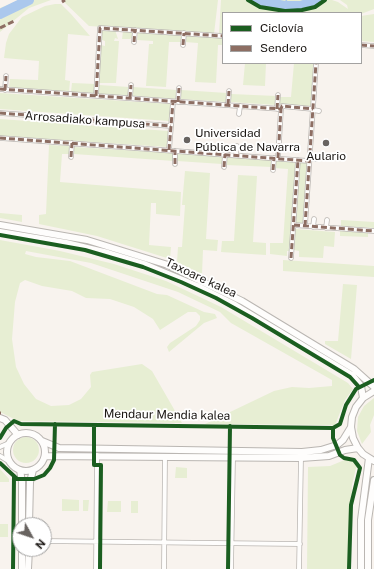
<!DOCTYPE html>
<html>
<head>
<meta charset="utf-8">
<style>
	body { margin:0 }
	#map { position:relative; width:374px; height:569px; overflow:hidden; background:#f8f3ee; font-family:"Public Sans",sans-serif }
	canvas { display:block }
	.legend { position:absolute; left:222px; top:12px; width:140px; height:52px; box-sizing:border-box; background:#fff; border:1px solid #a3a2a1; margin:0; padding:5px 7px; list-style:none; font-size:12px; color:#1a1613 }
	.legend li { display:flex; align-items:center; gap:8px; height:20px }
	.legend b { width:20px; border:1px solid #a3a2a1 }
	.north { position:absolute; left:12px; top:517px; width:40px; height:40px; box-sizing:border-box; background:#fff; border:1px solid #a3a2a1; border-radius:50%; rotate:130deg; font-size:11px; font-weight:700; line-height:16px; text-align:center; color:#1a1613 }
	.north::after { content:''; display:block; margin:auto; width:14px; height:18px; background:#686360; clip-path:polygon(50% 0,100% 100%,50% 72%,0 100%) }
</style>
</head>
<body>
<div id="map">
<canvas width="374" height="569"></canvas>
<ul class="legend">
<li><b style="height:5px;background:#1b5e20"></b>Ciclovía</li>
<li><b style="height:5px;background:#8d6e63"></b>Sendero</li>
</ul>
<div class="north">N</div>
</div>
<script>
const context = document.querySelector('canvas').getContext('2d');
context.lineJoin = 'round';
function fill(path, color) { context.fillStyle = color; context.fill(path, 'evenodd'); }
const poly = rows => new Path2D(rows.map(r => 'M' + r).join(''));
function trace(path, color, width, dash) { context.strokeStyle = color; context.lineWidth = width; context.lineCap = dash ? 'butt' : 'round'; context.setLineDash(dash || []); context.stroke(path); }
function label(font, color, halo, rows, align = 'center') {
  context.font = font + ' "Public Sans",sans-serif'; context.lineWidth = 3.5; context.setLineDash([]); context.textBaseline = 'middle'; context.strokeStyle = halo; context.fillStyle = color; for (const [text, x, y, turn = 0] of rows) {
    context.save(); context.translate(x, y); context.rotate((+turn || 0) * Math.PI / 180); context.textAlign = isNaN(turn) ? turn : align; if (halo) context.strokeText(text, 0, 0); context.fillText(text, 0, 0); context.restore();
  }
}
fill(poly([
	[20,0,51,0,29,8,0,32,0,8],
	[62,0,218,0,214,34,89,26],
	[221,0,332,0,338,2,348,9,347,5,340,0,374,0,374,9,361,14,223,13,223,34,219,34],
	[55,4,61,4,71,14,90,36,68,34,65,80,70,81,69,92,9,88,10,79,38,80,39,61,4,58,6,43,9,34,22,17,45,6],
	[374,14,374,42,361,41,361,16],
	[102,30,115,30,118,39,115,38,114,41,119,41,116,83,99,83,101,45,105,46,105,41,102,40],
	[123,31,133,32,133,37,130,39,122,39],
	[138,32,182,35,181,42,169,42,166,87,150,86,152,59,150,86,146,86,149,44,153,44,153,41,137,40],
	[185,35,223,37,223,45,218,45,216,83,195,82,198,43,185,42],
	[245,63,266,63,265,86,243,85],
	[294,63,315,63,312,107,279,105,280,97,291,97],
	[72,83,96,84,95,93,71,92],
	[99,85,129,87,128,96,98,94],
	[133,87,177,90,176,99,132,96],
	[181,90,227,93,227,102,180,99],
	[0,93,171,104,169,121,0,109],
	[231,94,276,96,276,105,230,102],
	[0,119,169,131,167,147,0,136],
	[49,145,71,146,70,154,62,154,60,182,181,192,180,216,156,214,156,203,151,203,149,245,171,247,170,259,97,236,39,224,39,215,46,214],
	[74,147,174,153,174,161,74,154],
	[177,153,223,156,222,164,177,161],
	[227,157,272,159,272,167,226,165],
	[275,160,293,161,293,163,297,163,291,251,287,251,287,256,270,254,270,243,283,243,288,169,274,168],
	[299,162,307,163,303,224,295,224],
	[185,171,210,173,206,239,218,240,217,251,203,250,202,274,177,262,178,247,182,247,185,205,182,205],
	[238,175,257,176,253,242,266,243,266,255,221,252,222,241,234,241],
	[0,213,22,215,22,222,0,218],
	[341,220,374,222,374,228,341,226],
	[295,229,335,232,334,247,324,246,323,258,299,257,299,251,294,250],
	[340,231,368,233,368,237,340,236],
	[0,240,60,251,114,264,166,281,221,307,348,383,353,389,345,400,335,425,205,424,274,391,292,387,309,388,332,386,332,380,231,323,220,312,178,292,91,263,26,251,25,254,36,257,70,261,157,294,167,295,204,312,215,314,217,318,204,323,169,352,167,347,170,343,196,326,200,320,200,316,196,312,188,312,160,330,153,319,134,307,110,299,86,298,72,291,42,286,25,280,20,283,15,302,12,339,16,367,24,384,36,399,51,406,69,405,81,399,91,387,90,375,92,372,142,364,152,371,182,423,18,421,0,412],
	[283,260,374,266,374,277,283,271],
	[343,284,357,285,351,359,325,344,325,341,338,341],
	[374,398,374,415,370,425,371,432,362,444,357,431,358,417,364,406],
	'13 450a13 13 0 1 1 26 0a13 13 0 1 1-26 0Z',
	[347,459,356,462,359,467,356,468,352,485,349,569,307,569,308,467,330,466],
	[176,467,187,468,187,478,175,478],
	[0,469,9,479,9,482,0,482],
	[62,499,79,500,79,511,62,511],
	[83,500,89,500,88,511,83,511],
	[108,501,121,501,121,512,107,512],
	[131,501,138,501,138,513,131,513],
	[0,524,8,524,8,537,0,537]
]), '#e7eed3');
trace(poly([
	[286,0,289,6]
]), '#abc8ed', 1.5);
trace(poly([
	[257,0,284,6,301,6,317,0],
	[0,14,29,0]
]), '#abc8ed', 10);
const street = poly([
	[134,42,135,30],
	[183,45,184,33],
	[361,45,374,46],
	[0,89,281,109,282,106,313,109],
	[5,90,6,76],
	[96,96,100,28,223,36],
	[130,98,131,85],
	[178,102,179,88],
	[228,105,229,91],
	[277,109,278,95],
	[313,110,319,111],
	[0,113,171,126],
	[239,114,240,106],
	[0,138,309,161],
	[169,150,173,102],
	[236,155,237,146],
	[71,157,72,143],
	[278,158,281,109],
	[310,159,316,159],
	[175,164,175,151],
	[224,167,225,154],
	[273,170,274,158],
	[294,225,374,231],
	[305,226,316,63],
	[313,227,314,219],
	[326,228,327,220],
	[291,258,298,160],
	[0,447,9,443],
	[0,456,10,462],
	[44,541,300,544],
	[96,569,97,455],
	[164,569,165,456],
	[231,569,233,458],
	[299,569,301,458]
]);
const secondary = poly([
	[0,225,87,240,168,265,242,301,354,369,374,387],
	[0,232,66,243,108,253,144,264,197,286,235,305,352,375,361,386,363,398],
	[374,391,363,398,356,407,352,417,351,427,353,438,358,448,363,454,374,461],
	[0,418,5,420,18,435],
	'7 452a19 19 0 1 1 38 0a19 19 0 1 1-38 0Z',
	[42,441,59,448,302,452,321,450,337,445,343,440,351,427],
	[45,456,301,458,329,456,345,450,358,448],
	[20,470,22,482,22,525],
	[29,525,30,482,33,470],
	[22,569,22,549],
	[28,569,29,549],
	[361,569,361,520,369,458],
	[368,569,368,520,374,480]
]);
trace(street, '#bab6b2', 5.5);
trace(secondary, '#bab6b2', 8);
trace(street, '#fefdfc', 4);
trace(secondary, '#fefdfc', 6);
trace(poly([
	[62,2,65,0],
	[0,28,16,20],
	[134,42,135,30],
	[183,45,184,33],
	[361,45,374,46],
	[0,89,281,109,282,106,313,109],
	[5,90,6,76],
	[96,96,100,28,223,36],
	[130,98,131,85],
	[178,102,179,88],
	[228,105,229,91],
	[277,109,278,95],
	[0,113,171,126],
	[0,138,309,161],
	[169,150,173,102],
	[71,157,72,143],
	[278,158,281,109],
	[175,164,175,151],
	[224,167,225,154],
	[273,170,274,158],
	[294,225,374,231],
	[305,226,316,63],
	[291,258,298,160],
	[0,413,1,413]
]), '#8d6e63', 3, [6, 3]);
trace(poly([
	[248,0,260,7,285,11,302,10,315,7,325,0],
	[0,235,85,250,143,267,181,282,216,298,252,318,350,377,359,387],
	[94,425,94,465,101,465,100,569],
	[0,438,6,428,14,421,21,424,333,428],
	[0,463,14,476,13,569],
	[14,476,17,479,34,479,44,475,50,468,54,460,55,424],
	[228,569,230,426],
	[349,569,351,505,360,468,354,460,344,458,340,455,333,438,333,428,340,424,346,405,356,389,374,380]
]), '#1b5e20', 4);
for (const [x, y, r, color] of [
	[187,140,4,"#686360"],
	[326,143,4,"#686360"]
]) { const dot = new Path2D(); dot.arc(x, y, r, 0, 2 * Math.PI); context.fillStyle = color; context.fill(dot); trace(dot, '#fff', 1.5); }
label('12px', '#1a1613', '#fff', [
	["Arrosadiako kampusa",85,120,4],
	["Taxoare kalea",201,278,25],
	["Mendaur Mendia kalea",167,415,1]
]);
label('12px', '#1a1613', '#fff', [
	["Universidad",195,133],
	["Pública de Navarra",195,147],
	["Aulario",326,156,"center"]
], 'left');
</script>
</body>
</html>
